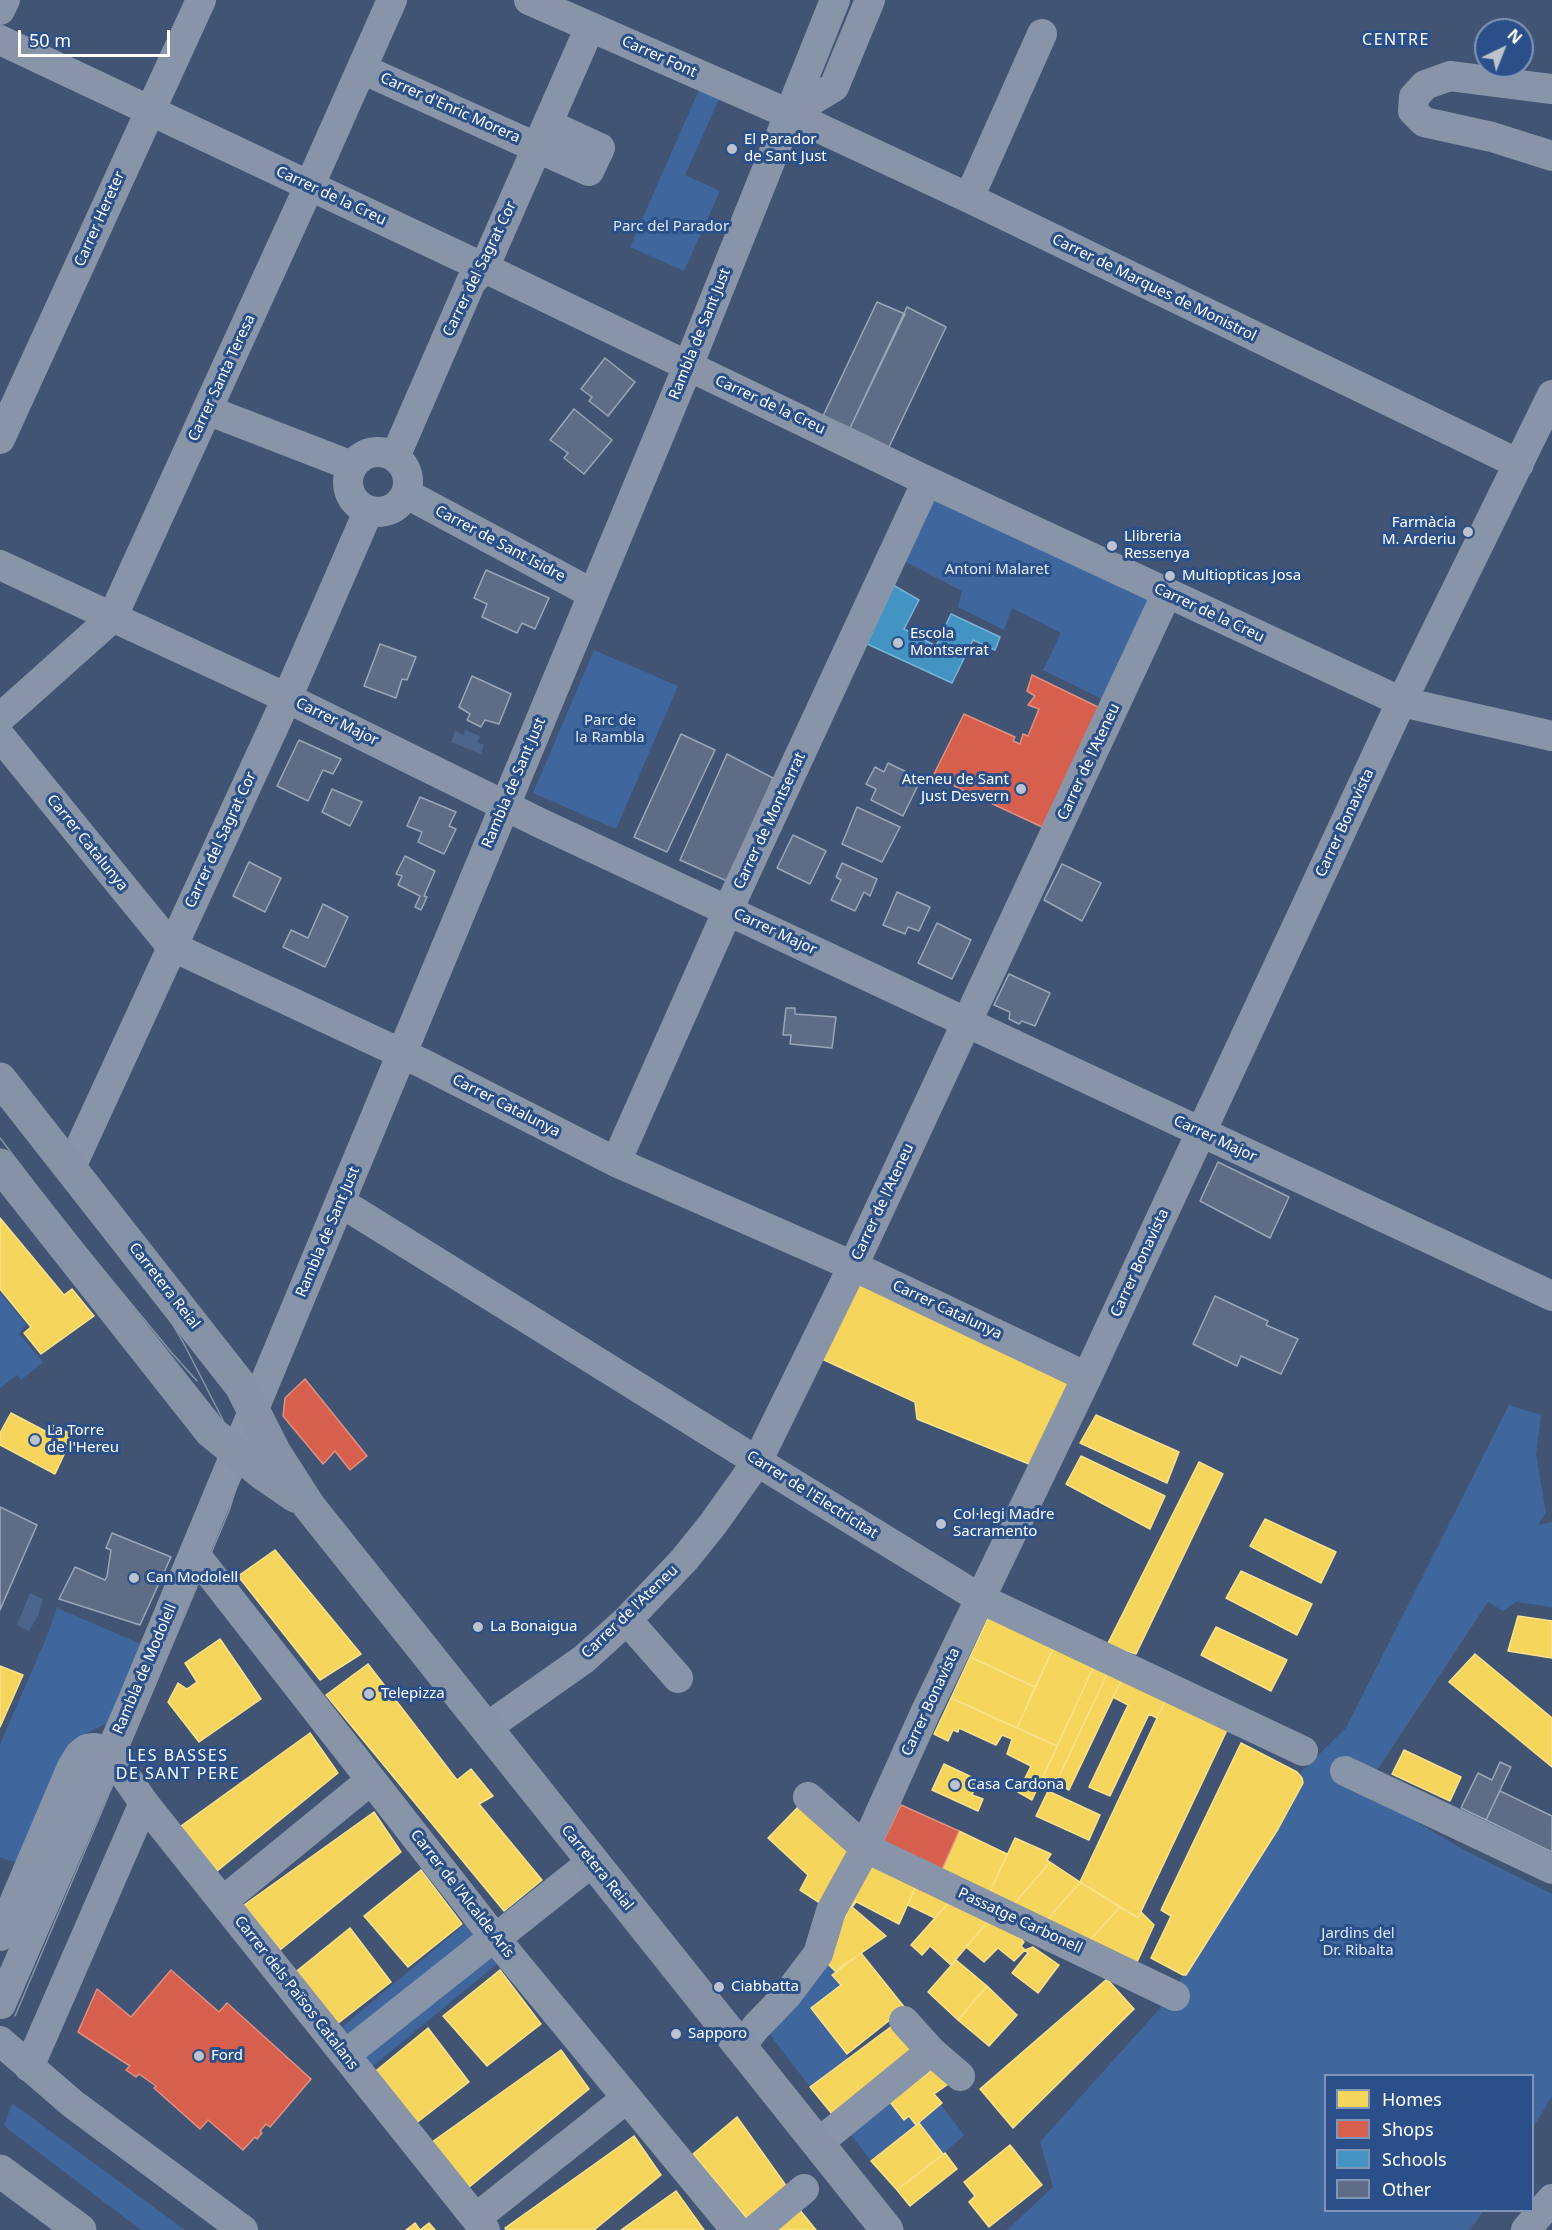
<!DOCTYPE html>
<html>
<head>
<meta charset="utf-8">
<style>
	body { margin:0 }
	#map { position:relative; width:1552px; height:2230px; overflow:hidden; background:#415473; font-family:"Noto Sans",sans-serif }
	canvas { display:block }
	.legend { position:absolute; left:1324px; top:2074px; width:210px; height:138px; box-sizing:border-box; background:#2b5089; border:2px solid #8096b8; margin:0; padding:8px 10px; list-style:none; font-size:18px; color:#fff }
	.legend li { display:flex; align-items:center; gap:12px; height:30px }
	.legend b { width:30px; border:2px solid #8096b8 }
	.north { position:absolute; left:1474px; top:18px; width:60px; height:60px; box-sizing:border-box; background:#2b5089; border:2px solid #8096b8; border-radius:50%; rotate:43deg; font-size:16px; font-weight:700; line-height:24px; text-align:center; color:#fff }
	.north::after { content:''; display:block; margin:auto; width:21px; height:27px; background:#bcc3ce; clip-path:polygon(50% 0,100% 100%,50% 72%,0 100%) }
	.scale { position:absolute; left:18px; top:30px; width:152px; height:27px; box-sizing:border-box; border:3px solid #fff; border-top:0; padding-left:8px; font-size:18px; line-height:21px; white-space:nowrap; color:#fff; -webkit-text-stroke:4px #2b5089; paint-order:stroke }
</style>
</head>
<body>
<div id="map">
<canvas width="1552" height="2230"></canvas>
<ul class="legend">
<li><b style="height:16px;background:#f6d55c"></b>Homes</li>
<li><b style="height:16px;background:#d6604d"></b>Shops</li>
<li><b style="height:16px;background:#4393c3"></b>Schools</li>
<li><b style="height:16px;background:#5e6d85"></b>Other</li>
</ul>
<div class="north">N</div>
<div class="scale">50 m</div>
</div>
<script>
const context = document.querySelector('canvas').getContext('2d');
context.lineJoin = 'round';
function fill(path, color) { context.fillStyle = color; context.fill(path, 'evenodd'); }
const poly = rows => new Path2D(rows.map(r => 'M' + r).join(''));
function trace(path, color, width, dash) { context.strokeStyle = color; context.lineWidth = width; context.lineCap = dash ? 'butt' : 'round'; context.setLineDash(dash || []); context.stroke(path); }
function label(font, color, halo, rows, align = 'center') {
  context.font = font + ' "Noto Sans",sans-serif'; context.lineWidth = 6; context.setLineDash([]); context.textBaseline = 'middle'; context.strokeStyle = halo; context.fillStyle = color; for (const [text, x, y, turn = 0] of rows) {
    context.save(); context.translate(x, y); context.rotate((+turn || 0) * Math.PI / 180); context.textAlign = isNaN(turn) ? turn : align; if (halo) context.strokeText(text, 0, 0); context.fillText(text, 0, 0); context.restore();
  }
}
fill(poly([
	[699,90,719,99,685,175,720,191,684,271,630,247],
	[931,493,1150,597,1102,699,1043,670,1061,633,1012,608,1004,630,958,607,962,591,904,561],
	[594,650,678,686,616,829,533,793],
	[0,1292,26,1324,19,1334,43,1362,21,1380,17,1375,0,1388],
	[1509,1405,1541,1415,1536,1455,1546,1512,1538,1525,1552,1522,1552,1607,1516,1602,1503,1611,1488,1602,1364,1790,1462,1849,1552,1894,1552,2096,1533,2128,1532,2076,1326,2076,1326,2210,1483,2211,1476,2222,1469,2230,1007,2230,1053,2187,1040,2142,1172,1995,1299,1774,1346,1728],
	[57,1608,141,1644,107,1723,69,1742,22,1865,0,1857,0,1744,45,1641],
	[465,1924,497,1964,368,2070,335,2033],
	[825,1961,835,1971,832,1975,841,1985,811,2008,849,2058,810,2087,765,2028],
	[890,2102,904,2120,909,2116,916,2125,871,2161,848,2131],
	[12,2103,185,2230,141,2230,4,2126],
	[941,2105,964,2135,943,2154,919,2123]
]), '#40669e');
fill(poly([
	[465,730,480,736,477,742,484,745,481,754,451,742,455,731,464,735],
	[30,1593,43,1599,38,1616,29,1631,17,1625]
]), '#4c658d');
const homes = poly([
	[0,1218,64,1295,72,1289,94,1316,41,1354,24,1333,31,1327,0,1289,0,1218],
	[859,1279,1073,1380,1029,1464,917,1419,915,1402,822,1359,859,1279],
	[11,1413,47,1432,50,1424,73,1435,55,1474,0,1445,0,1433,11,1413],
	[1096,1415,1179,1452,1167,1483,1080,1443,1096,1415],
	[1081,1456,1165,1496,1150,1529,1066,1484,1081,1456],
	[1199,1462,1223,1474,1136,1654,1107,1645,1199,1462],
	[1265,1519,1336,1552,1321,1583,1250,1546,1265,1519],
	[275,1550,361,1654,320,1680,238,1576,275,1550],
	[1241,1571,1312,1604,1297,1635,1226,1598,1241,1571],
	[989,1616,1054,1647,1035,1687,970,1657,989,1616],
	[1518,1616,1552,1621,1552,1658,1508,1651,1518,1616],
	[1216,1627,1287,1660,1271,1691,1201,1655,1216,1627],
	[220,1639,261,1699,199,1742,168,1702,178,1683,187,1689,197,1682,185,1663,220,1639],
	[1054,1647,1094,1666,1057,1746,1017,1728,1054,1647],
	[1475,1654,1552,1718,1552,1767,1449,1682,1475,1654],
	[970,1657,1035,1687,1017,1728,951,1698,970,1657],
	[368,1664,457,1780,471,1769,493,1796,479,1804,542,1880,504,1911,326,1695,368,1664],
	[0,1666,23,1675,0,1727,0,1666],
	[1094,1666,1108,1672,1056,1783,1043,1777,1094,1666],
	[1108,1672,1122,1679,1069,1790,1056,1783,1108,1672],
	[1122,1679,1166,1699,1157,1718,1149,1714,1110,1796,1089,1787,1128,1705,1113,1697,1122,1679],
	[951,1698,1057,1746,1032,1800,1018,1792,1031,1766,1007,1754,1012,1739,1002,1735,996,1745,959,1728,958,1732,953,1730,948,1741,934,1734,951,1698],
	[1166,1699,1228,1728,1138,1918,1080,1882,1166,1699],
	[310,1733,338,1773,217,1871,181,1826,310,1733],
	[1241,1743,1297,1772,1302,1778,1303,1783,1278,1829,1186,1975,1183,1975,1151,1958,1171,1916,1161,1910,1241,1743],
	[1404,1750,1461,1777,1450,1801,1392,1774,1404,1750],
	[944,1764,978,1780,972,1795,983,1799,978,1811,932,1790,944,1764],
	[1048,1791,1100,1815,1089,1840,1036,1816,1048,1791],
	[800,1805,851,1851,823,1905,800,1890,808,1875,768,1838,800,1805],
	[374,1812,401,1852,280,1950,244,1905,374,1812],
	[959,1831,1007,1854,990,1892,942,1869,959,1831],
	[1015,1838,1051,1854,1047,1860,1050,1862,1014,1904,990,1892,1015,1838],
	[1050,1862,1080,1882,1047,1920,1014,1904,1050,1862],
	[871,1863,917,1884,899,1924,853,1900,871,1863],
	[421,1870,462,1924,408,1967,364,1916,421,1870],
	[1080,1882,1120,1907,1090,1940,1047,1920,1080,1882],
	[917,1884,951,1900,935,1918,908,1905,917,1884],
	[853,1900,856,1902,852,1907,886,1936,835,1971,825,1961,853,1900],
	[951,1900,991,1918,951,1965,930,1946,922,1955,911,1945,951,1900],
	[1120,1907,1138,1918,1141,1912,1154,1925,1137,1962,1090,1940,1120,1907],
	[991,1918,1026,1935,1022,1940,1024,1942,1021,1946,1025,1950,1014,1961,998,1948,984,1962,966,1947,991,1918],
	[350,1928,391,1982,337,2024,293,1974,350,1928],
	[1033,1947,1059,1965,1038,1993,1012,1973,1028,1953,1025,1950,1033,1947],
	[861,1953,905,2008,847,2054,811,2008,841,1985,832,1975,861,1953],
	[956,1960,987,1986,958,2020,928,1992,956,1960],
	[500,1970,541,2024,487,2066,443,2016,500,1970],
	[1107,1979,1134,2009,1013,2128,980,2089,1107,1979],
	[987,1986,1017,2015,989,2046,958,2020,987,1986],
	[896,2023,915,2054,832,2114,810,2087,896,2023],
	[428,2028,469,2082,415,2124,372,2074,428,2028],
	[561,2050,589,2089,468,2188,432,2142,561,2050],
	[933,2069,947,2085,934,2094,942,2103,916,2125,909,2116,904,2120,890,2102,933,2069],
	[737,2117,787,2187,749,2221,693,2154,737,2117],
	[919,2123,943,2154,897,2190,871,2161,919,2123],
	[634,2136,661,2175,594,2230,506,2230,505,2228,634,2136],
	[1010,2145,1042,2185,989,2227,969,2202,975,2196,964,2182,1010,2145],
	[945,2153,957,2169,910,2206,897,2190,945,2153],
	[676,2191,704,2230,621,2230,676,2191],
	[799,2209,816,2230,775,2230,799,2209],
	[415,2223,420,2230,429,2223,435,2230,406,2230,415,2223]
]);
fill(homes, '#f6d55c');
trace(homes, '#f9e28d', 1.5);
const shops = poly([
	[1032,675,1100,708,1042,827,933,776,964,714,1015,737,1013,741,1020,744,1023,734,1028,736,1039,709,1028,705,1035,696,1027,691,1032,675],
	[305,1379,367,1456,350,1470,335,1451,323,1464,283,1416,285,1398,305,1379],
	[901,1805,959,1831,942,1869,883,1842,901,1805],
	[171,1970,219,2012,227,2003,311,2079,270,2127,266,2124,260,2131,262,2133,257,2139,255,2137,243,2150,208,2120,200,2129,154,2088,156,2086,139,2074,136,2077,126,2070,130,2066,78,2032,97,1989,131,2017,171,1970]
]);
fill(shops, '#d6604d');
trace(shops, '#e29082', 1.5);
const schools = poly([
	[893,585,919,600,904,629,936,646,951,614,1000,637,995,650,973,640,952,683,865,643,893,585]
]);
fill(schools, '#4393c3');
trace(schools, '#7bb3d5', 1.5);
const building = poly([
	[877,302,905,314,850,428,823,416,877,302],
	[907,307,946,327,889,447,850,428,907,307],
	[605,358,635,382,608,416,589,401,592,397,581,389,605,358],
	[574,409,612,440,584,474,564,458,568,453,550,440,574,409],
	[486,570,549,598,535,629,522,623,517,633,482,617,487,604,474,598,486,570],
	[380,644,416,657,407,680,402,679,396,698,364,686,380,644],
	[472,676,511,694,499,724,485,720,481,727,467,720,470,714,459,707,472,676],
	[681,734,715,750,667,852,634,837,681,734],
	[299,740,341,759,333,774,323,770,308,801,277,786,299,740],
	[727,754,773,778,727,881,680,860,727,754],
	[888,763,921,779,903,816,871,800,876,789,866,784,875,767,884,772,888,763],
	[332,789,362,802,350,826,322,812,332,789],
	[420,797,456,812,449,826,456,829,444,854,418,842,422,832,407,826,420,797],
	[857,807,900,827,882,862,842,844,857,807],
	[793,835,826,851,810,884,777,868,793,835],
	[405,856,435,871,424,896,427,897,421,910,415,907,420,896,398,885,402,876,396,874,405,856],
	[249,862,281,878,265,912,233,896,249,862],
	[842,863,877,879,870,896,864,892,855,911,831,900,841,880,836,877,842,863],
	[1062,864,1101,883,1082,921,1044,900,1062,864],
	[897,892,930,907,919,931,908,927,905,934,883,925,897,892],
	[323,904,348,917,325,967,283,947,291,930,308,938,323,904],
	[937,923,971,940,952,979,918,963,937,923],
	[1009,974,1050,993,1035,1026,1022,1021,1019,1024,1009,1019,1010,1012,994,1005,1009,974],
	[786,1008,795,1008,795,1014,836,1017,832,1048,790,1044,791,1035,783,1035,786,1008],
	[1218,1162,1289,1197,1270,1238,1200,1201,1218,1162],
	[1215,1296,1268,1321,1266,1325,1298,1339,1281,1374,1241,1356,1237,1366,1193,1344,1215,1296],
	[0,1507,37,1525,0,1610,0,1507],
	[112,1533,171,1557,140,1625,59,1599,75,1567,105,1580,107,1576,111,1550,106,1548,112,1533],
	[1500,1762,1511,1767,1486,1820,1461,1808,1478,1773,1492,1780,1500,1762],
	[1500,1791,1552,1816,1552,1852,1486,1820,1500,1791]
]);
fill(building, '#5e6d85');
trace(building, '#9ba6b7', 1.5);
trace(poly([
	[529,0,789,114,969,198,1519,464],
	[0,10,5,0],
	[0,40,493,272,927,481,1402,702,1552,736],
	[362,69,589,171,600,148,548,124],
	[1552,89,1450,76,1425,85,1414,97,1413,111,1424,122,1492,137,1552,156],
	[789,114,834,87,870,0],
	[969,198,1042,34],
	[207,410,352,466],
	[0,439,201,0],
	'348 482a30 30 0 1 1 60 0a30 30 0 1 1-60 0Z',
	[395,457,471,282,484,268,590,27],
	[407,494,593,594],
	[0,565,287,698,540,823,1552,1296],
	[0,718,112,618,317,169,392,0],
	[0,736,171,946,424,1064,616,1162,853,1266,1087,1377],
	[616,1162,728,910,927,481],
	[71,1167,287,698,368,512],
	[340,1202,771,1470,981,1599,1303,1751],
	[194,1553,494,1937,736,2230],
	[627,1620,678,1678],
	[486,1728,584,1659,627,1620,684,1560,713,1524,757,1462,853,1266,1167,593],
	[110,1754,144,1803,485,2230],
	[1345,1771,1552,1869],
	[808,1797,864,1847,1175,1996],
	[223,1901,371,1780],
	[0,1936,72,1767,80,1754,87,1749,95,1748,110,1754],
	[495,1939,592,1862],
	[1,2004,133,1700,340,1202,688,366,835,0],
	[904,2021,931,2051,960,2076],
	[0,2041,73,2104,243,2230],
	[740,2047,756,2027,787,1995,818,1954,831,1911,859,1860,926,1711,1087,1377,1398,709,1552,395],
	[345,2055,494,1937],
	[29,2067,144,1803],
	[817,2144,931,2051],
	[476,2218,627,2098],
	[755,2230,804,2189],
	[1526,2230,1552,2199]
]), '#8895a8', 30);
trace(poly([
	[0,1079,241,1386,275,1453,309,1506,887,2230],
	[0,1165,211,1432,263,1474,295,1496]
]), '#8693a6', 33);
trace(poly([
	[0,2171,80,2230]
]), '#8794a6', 33);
trace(poly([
	[0,1102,170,1320,183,1342,222,1418,235,1451,237,1465,236,1488,229,1511,15,2016],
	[0,1138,64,1222,171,1352,197,1381]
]), '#8794a6', 1.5);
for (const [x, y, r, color] of [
	[732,149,6,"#bcc3ce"],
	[1468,532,6,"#bcc3ce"],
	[1112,546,6,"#bcc3ce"],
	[1170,576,6,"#bcc3ce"],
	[898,643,6,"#bcc3ce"],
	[1021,789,6,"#bcc3ce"],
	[35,1440,6,"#bcc3ce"],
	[941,1524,6,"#bcc3ce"],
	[134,1578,6,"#bcc3ce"],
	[478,1627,6,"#bcc3ce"],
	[369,1694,6,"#bcc3ce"],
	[955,1785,6,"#bcc3ce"],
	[719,1987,6,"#bcc3ce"],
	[676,2034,6,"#bcc3ce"],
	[199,2056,6,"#bcc3ce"]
]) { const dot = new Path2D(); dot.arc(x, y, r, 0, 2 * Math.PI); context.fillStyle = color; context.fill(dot); trace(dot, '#2b5089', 2); }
label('15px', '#fff', '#2b5089', [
	["Carrer Font",659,57,24],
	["Carrer d'Enric Morera",450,108,24],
	["Carrer de la Creu",331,196,25],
	["Carrer Hereter",100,219,-66],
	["Carrer del Sagrat Cor",480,269,-64],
	["Carrer de Marques de Monistrol",1154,288,26],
	["Rambla de Sant Just",700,334,-68],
	["Carrer Santa Teresa",222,378,-65],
	["Carrer de la Creu",770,405,25],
	["Carrer de Sant Isidre",500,544,28],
	["Carrer de la Creu",1209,613,25],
	["Carrer Major",337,722,26],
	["Carrer de l'Ateneu",1089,762,-65],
	["Rambla de Sant Just",514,783,-67],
	["Carrer de Montserrat",770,821,-65],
	["Carrer Bonavista",1345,823,-65],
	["Carrer del Sagrat Cor",221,840,-65],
	["Carrer Catalunya",87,843,51],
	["Carrer Major",775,932,25],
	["Carrer Catalunya",506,1106,27],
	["Carrer Major",1215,1139,25],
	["Carrer de l'Ateneu",883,1202,-65],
	["Rambla de Sant Just",328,1232,-67],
	["Carrer Bonavista",1140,1263,-65],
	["Carretera Reial",164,1286,52],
	["Carrer Catalunya",947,1310,25],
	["Carrer de l'Electricitat",812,1495,32],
	["Carrer de l'Ateneu",630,1612,-44],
	["Rambla de Modolell",145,1669,-67],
	["Carrer Bonavista",931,1702,-65],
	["Carretera Reial",597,1868,51],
	["Carrer de l'Alcalde Arís",462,1894,52],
	["Passatge Carbonell",1020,1921,25],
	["Carrer dels Països Catalans",296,1993,52]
]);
label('15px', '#fff', '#2b5089', [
	["El Parador",744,140],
	["de Sant Just",744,157],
	["Farmàcia",1456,523,"right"],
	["M. Arderiu",1456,540,"right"],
	["Llibreria",1124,537],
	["Ressenya",1124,554],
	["Multiopticas Josa",1182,576],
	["Escola",910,634],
	["Montserrat",910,651],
	["Ateneu de Sant",1009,780,"right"],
	["Just Desvern",1009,797,"right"],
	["La Torre",47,1431],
	["de l'Hereu",47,1448],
	["Col·legi Madre",953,1515],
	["Sacramento",953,1532],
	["Can Modolell",146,1578],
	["La Bonaigua",490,1627],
	["Telepizza",381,1694],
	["Casa Cardona",967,1785],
	["Ciabbatta",731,1987],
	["Sapporo",688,2034],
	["Ford",211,2056]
], 'left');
label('15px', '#dce7f7', '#2b5089', [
	["Parc del Parador",671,227],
	["Antoni Malaret",997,570],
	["Parc de",610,721],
	["la Rambla",610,738],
	["Jardins del",1358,1934],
	["Dr. Ribalta",1358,1951]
]);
context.letterSpacing = '1.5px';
label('16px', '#fff', '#2b5089', [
	["CENTRE",1396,40],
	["LES BASSES",178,1756],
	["DE SANT PERE",178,1774]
]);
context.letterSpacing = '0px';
</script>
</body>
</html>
